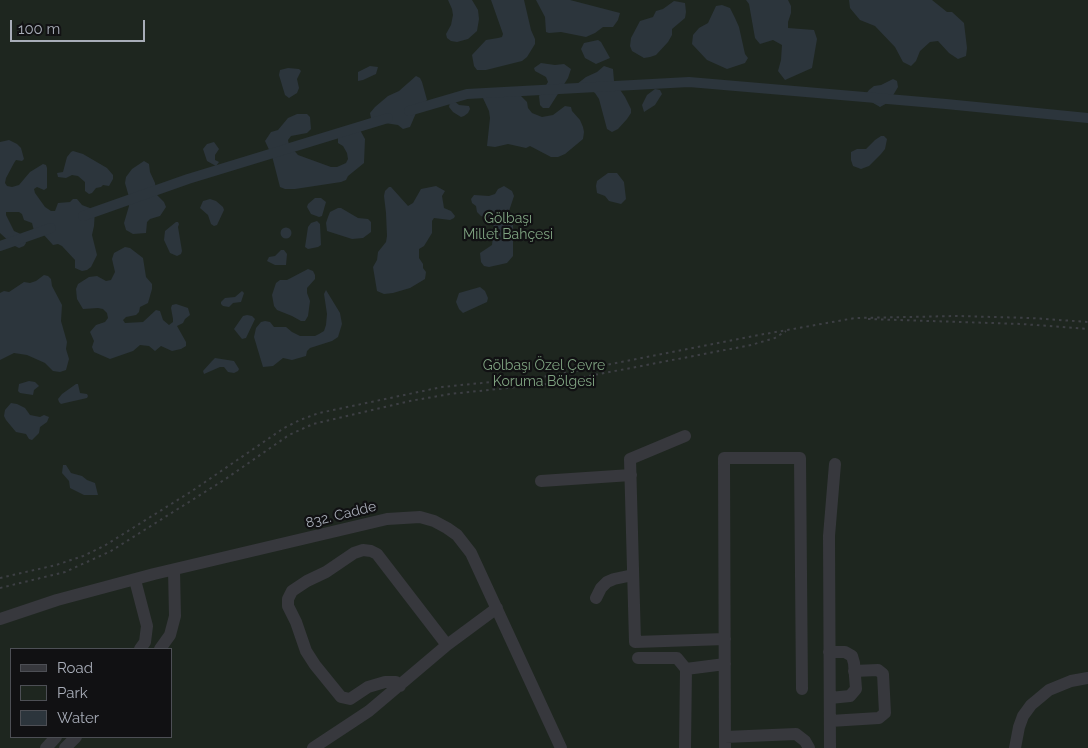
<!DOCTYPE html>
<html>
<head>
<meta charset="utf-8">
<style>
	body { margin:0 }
	#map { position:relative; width:1088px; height:748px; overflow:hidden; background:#161618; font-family:Raleway,sans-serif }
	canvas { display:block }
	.legend { position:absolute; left:10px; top:648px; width:162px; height:90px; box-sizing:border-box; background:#111113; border:1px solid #4d4f55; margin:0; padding:6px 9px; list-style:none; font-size:15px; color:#a8adb8 }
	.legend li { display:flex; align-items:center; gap:10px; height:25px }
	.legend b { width:25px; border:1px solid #4d4f55 }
	.scale { position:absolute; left:10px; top:20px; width:135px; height:22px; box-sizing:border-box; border:2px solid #a8adb8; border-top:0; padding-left:6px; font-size:15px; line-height:18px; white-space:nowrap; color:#a8adb8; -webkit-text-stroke:4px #111113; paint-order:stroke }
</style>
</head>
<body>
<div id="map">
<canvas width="1088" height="748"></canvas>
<ul class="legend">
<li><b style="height:6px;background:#37383d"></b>Road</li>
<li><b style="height:14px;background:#1e261f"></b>Park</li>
<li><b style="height:14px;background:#2c353c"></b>Water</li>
</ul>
<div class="scale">100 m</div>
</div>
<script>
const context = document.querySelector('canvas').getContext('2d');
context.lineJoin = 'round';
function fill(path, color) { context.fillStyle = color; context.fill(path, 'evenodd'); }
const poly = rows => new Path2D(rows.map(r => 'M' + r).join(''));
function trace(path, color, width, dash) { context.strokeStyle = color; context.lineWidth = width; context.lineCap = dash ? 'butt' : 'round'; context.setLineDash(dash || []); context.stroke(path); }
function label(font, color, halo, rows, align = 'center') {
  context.font = font + ' Raleway,sans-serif'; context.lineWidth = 4.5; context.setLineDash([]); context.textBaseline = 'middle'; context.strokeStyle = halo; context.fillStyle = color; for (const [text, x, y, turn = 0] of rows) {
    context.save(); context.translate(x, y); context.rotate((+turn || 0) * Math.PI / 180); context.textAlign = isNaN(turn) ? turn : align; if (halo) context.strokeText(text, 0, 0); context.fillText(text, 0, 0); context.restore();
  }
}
fill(poly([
	[0,0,1088,0,1088,748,0,748],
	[11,649,171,649,171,737,11,737]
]), '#1e261f');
fill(poly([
	[448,0,472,0,478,10,479,19,477,31,468,39,457,42,451,41,447,38,446,34,451,25,453,15,452,9],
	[491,0,524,0,531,30,535,39,535,44,527,57,522,61,486,70,477,70,474,66,472,55,486,40,498,38,502,37,503,34],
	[536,0,570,0,620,13,618,20,613,27,603,27,595,33,586,37,561,32,549,33,546,32,545,17],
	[746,0,788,0,791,6,791,13,788,22,788,28,814,30,817,39,812,68,785,80,778,71,781,60,782,45,773,40,760,44,755,38,749,4],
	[849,0,932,0,947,12,952,12,964,23,967,48,966,56,958,59,949,53,938,41,930,42,920,51,916,61,911,66,903,62,895,47,875,26,860,20,850,8],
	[674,1,685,3,686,12,685,18,672,29,672,35,668,42,656,55,650,57,644,58,632,51,630,46,631,38,640,21,653,17,656,11,663,9],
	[722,5,730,8,735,18,739,27,745,54,748,58,745,63,727,69,707,60,692,44,693,35,699,28,708,23,716,6],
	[598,40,601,42,610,58,596,64,585,58,581,49,584,43],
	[541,63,555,65,564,64,571,69,568,78,549,108,543,108,540,105,539,96,548,82,546,77,535,71,534,68],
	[370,66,378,67,376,74,363,80,358,81,358,72],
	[604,66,613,69,614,81,625,97,631,109,631,113,627,119,618,129,612,132,607,129,599,99,595,93,589,89,578,88,577,84,586,77,597,72],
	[288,68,299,69,301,71,297,79,299,88,297,93,289,98,285,95,279,75,280,70],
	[416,76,420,78,422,82,427,100,416,113,410,127,403,129,398,125,378,122,371,118,370,113,375,107,388,96,399,91],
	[893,79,897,81,898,87,889,102,880,107,868,100,866,94,869,90,874,86,881,85],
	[655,89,660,90,662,94,660,97,655,105,644,112,642,105,647,95],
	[486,93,515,93,520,95,527,102,528,108,532,113,542,117,553,115,565,106,571,107,572,111,580,120,583,127,584,132,583,139,565,154,558,157,551,157,530,146,526,148,508,144,495,147,487,146,490,118,489,111,482,96],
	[454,101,459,105,469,106,470,109,468,113,464,116,461,117,453,112,449,107,450,102],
	[297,114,307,114,310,117,311,129,307,133,291,136,288,140,289,145,298,155,331,167,337,167,346,163,348,159,347,153,343,146,338,143,338,138,346,128,351,125,360,130,365,139,364,163,348,176,346,180,341,182,295,189,285,189,280,187,272,156,265,141,271,132,278,130,288,118],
	[881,136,884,136,887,139,885,149,881,154,869,166,861,169,853,166,851,160,851,152,857,149,866,149,875,140],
	[9,140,17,144,21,148,24,159,22,161,16,160,14,163,6,178,5,183,7,186,12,187,19,185,30,172,43,164,46,165,47,168,47,188,44,190,37,187,34,189,35,193,45,207,51,211,55,211,58,203,70,202,73,199,77,199,82,205,95,210,94,226,92,235,97,255,91,267,87,270,82,271,75,268,75,260,62,246,58,244,53,245,44,235,34,231,32,223,24,220,22,214,19,212,6,212,6,215,14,231,23,235,26,243,24,246,19,248,13,245,0,233,0,142],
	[214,142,219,149,215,155,215,160,219,162,216,166,207,161,203,149,207,144],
	[73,151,83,154,107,168,113,175,113,179,109,186,103,185,101,187,96,188,92,193,89,194,85,191,85,182,78,176,72,175,66,178,58,177,57,173,63,172,67,157,71,152],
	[144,161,149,164,150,172,155,183,157,195,164,202,166,207,160,216,150,219,147,222,146,233,133,234,126,230,124,223,129,206,129,197,125,183,126,177,132,169],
	[608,173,617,173,624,182,626,199,621,204,609,201,605,196,597,193,596,186,597,181],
	[436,186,445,191,442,196,444,208,451,211,455,216,454,218,450,220,434,218,432,221,432,233,424,246,419,249,419,258,423,264,423,268,426,272,425,279,410,288,393,293,384,294,377,291,373,267,377,260,378,252,386,242,387,236,386,213,384,196,385,191,389,187,391,187,408,206,413,203,421,189],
	[504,186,512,191,514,196,508,214,513,220,513,256,507,263,489,267,484,266,481,262,480,253,492,245,494,227,491,220,481,216,477,212,476,206,472,203,471,199,474,195,489,196,495,194,498,189],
	[315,198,321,198,326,202,322,216,319,217,311,214,307,207,308,204],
	[210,199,216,201,223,207,224,210,217,225,214,226,211,224,208,215,200,208,203,201],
	[338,208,341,208,358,218,368,219,371,222,371,232,363,238,352,239,327,231,326,223,328,217,330,212],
	[317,221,320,224,321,245,318,247,308,249,305,247,308,227,311,223],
	[176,222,178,222,179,224,178,227,182,251,181,254,177,256,170,253,164,240,165,231],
	'280.5 233a5.5 5.5 0 1 1 11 0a5.5 5.5 0 1 1-11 0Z',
	[125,247,130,248,143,258,146,277,152,284,152,289,148,303,140,307,139,312,136,315,126,317,123,320,125,323,143,322,156,310,160,311,163,320,169,325,173,322,173,319,171,308,172,305,176,304,188,308,190,315,185,319,183,323,177,326,186,342,186,346,181,349,172,351,161,346,155,351,149,346,140,345,133,351,110,359,94,352,92,347,94,341,90,332,96,325,105,322,108,318,107,313,103,309,98,308,83,309,77,299,76,289,78,284,89,277,97,276,106,281,111,280,115,272,112,259,114,253],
	[281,250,284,250,287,254,286,265,275,265,267,261,269,257,275,256],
	[308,269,313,271,315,275,315,279,307,288,307,293,310,301,308,316,305,321,301,321,292,316,277,310,274,306,272,295,276,283,280,280,287,280],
	[44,275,48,276,51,279,52,286,62,305,61,321,67,342,66,349,69,359,66,370,60,372,53,371,45,363,27,355,14,353,0,360,0,293,4,291,9,292,24,282,30,283,36,281],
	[480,287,485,291,488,298,487,302,463,313,459,309,456,302,459,293],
	[326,290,340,313,342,324,338,337,332,341,310,348,307,351,306,356,292,360,283,358,273,366,263,367,254,337,256,328,261,322,265,321,270,322,274,327,286,327,292,332,300,336,315,336,319,334,324,331,326,325,327,314,324,294],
	[242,291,244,293,241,302,233,303,229,307,223,306,221,304,221,302,225,298,235,297],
	[247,315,252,316,255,319,246,338,242,339,234,329,243,316],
	[215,358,234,361,239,369,238,371,234,373,228,372,224,367,220,367,204,374,203,371,212,361],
	[29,381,35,382,39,386,34,390,33,395,20,393,18,391,19,384],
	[76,384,78,384,80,393,87,394,88,396,87,398,65,403,61,404,59,402,58,399,62,394],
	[11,403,17,404,25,408,30,415,40,417,44,415,49,417,47,422,40,427,39,433,32,440,29,439,26,434,16,432,6,420,4,416,5,410],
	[63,465,66,465,71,473,82,476,87,480,95,483,98,495,84,495,70,488,69,481,62,473]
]), '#2c353c');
trace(poly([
	[409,111,467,94,689,82,946,104,1088,118],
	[83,216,188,179,388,118],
	[0,246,51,228]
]), '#2c353c', 10);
trace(poly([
	[868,319,1022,324,1088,329],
	[0,578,56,565,83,556,104,546,192,491,284,428,300,420,319,413,442,387,550,376,759,335,855,318,957,316,1031,318,1088,322],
	[0,588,65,572,111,551,224,480,289,435,313,424,410,401,450,394,547,384,751,345,775,338,786,331]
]), '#3d3f44', 2, [2.5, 4]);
trace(poly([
	[685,436,630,459,635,642,725,639],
	[541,481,631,475],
	[135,580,147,626,145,642,140,649],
	[596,598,601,588,607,582,614,579,633,575],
	[0,619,57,600,154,574,387,519,420,517,434,521,447,528,457,535,471,553,561,748],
	[160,649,170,635,175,616,174,570],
	[829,652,845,652,852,656,854,663,856,689,850,696,830,698],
	[638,658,677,658,686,669,725,664],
	[400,686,396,682,385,682,368,687,350,699,341,697,315,665,306,651,296,622,288,606,288,599,292,591,307,581,326,572,354,553,363,550,371,551,377,554,447,645],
	[830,721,879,718,885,713,883,674,878,670,854,671],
	[725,737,796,734,805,741,809,748],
	[46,748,56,737],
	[65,748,76,737],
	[313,748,369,711,447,645,497,608],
	[685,748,686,669],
	[725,748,724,458,800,458,802,689],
	[830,748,829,536,835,464],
	[1015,748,1019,727,1023,716,1031,705,1049,690,1071,681,1088,678]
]), '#37383d', 12);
label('14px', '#7fa381', '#111113', [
	["Gölbaşı",508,219],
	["Millet Bahçesi",508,235],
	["Gölbaşı Özel Çevre",544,366],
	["Koruma Bölgesi",544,382]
]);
label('14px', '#a8adb8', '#111113', [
	["832. Cadde",341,515,-14]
]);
</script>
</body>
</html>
